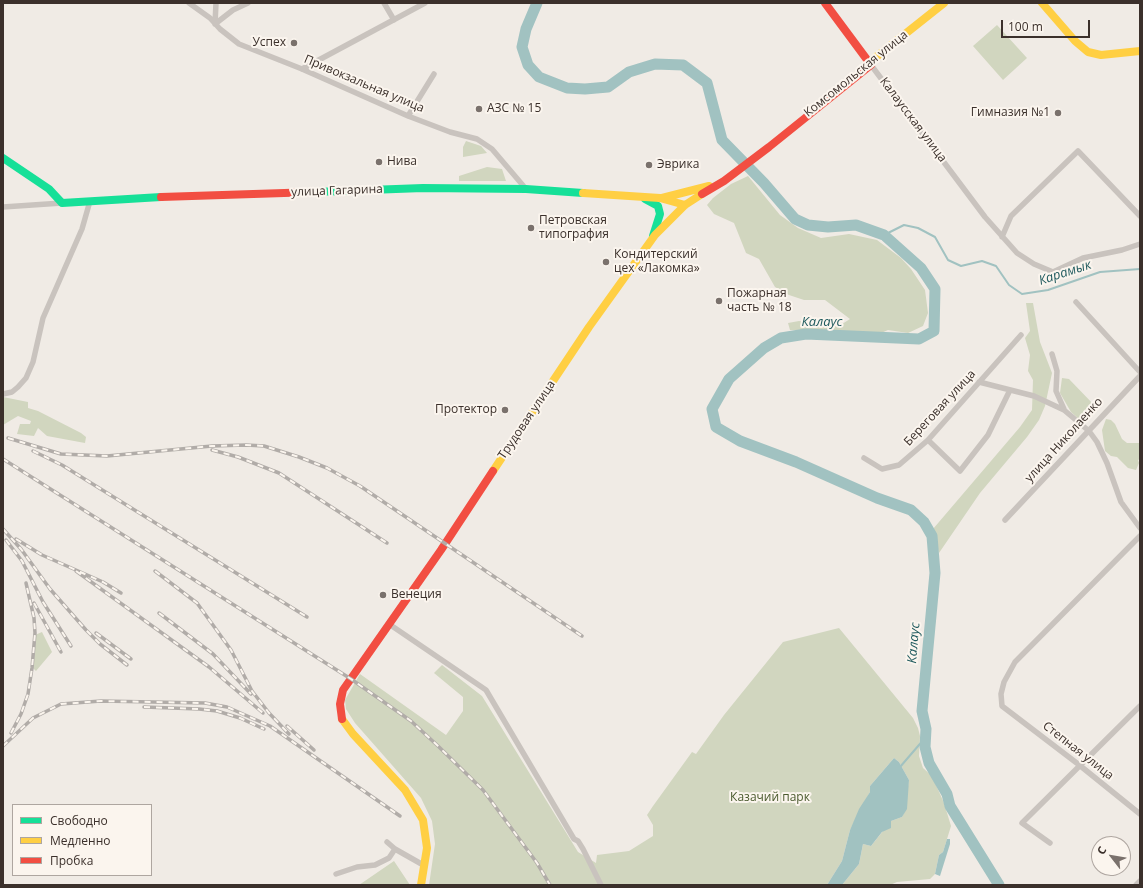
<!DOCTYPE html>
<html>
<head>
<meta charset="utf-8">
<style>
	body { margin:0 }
	#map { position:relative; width:1143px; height:888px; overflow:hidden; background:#f0ebe5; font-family:"Open Sans",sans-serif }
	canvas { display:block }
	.frame { position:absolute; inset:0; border:4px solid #3b302b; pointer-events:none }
	.legend { position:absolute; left:12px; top:804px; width:140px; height:72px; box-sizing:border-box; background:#fbf5ee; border:1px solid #aea6a0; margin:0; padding:5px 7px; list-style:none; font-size:12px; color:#3b302b }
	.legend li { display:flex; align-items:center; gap:8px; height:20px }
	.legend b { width:20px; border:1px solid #aea6a0 }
	.north { position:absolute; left:1091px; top:836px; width:40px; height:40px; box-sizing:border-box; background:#fbf5ee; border:1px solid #aea6a0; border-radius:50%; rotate:301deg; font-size:11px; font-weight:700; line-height:16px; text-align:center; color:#3b302b }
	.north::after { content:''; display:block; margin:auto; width:14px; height:18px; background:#7a716c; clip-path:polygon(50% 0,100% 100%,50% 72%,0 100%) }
	.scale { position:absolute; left:1001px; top:20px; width:89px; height:18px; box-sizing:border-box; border:2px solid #3b302b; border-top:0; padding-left:5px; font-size:12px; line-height:14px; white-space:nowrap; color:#3b302b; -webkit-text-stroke:3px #fbf5ee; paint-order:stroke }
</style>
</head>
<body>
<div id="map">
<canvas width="1143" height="888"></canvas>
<div class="frame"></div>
<ul class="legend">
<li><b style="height:5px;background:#16e098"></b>Свободно</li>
<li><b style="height:5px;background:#ffcf43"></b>Медленно</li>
<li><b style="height:5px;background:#f24e42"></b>Пробка</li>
</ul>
<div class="north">С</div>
<div class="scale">100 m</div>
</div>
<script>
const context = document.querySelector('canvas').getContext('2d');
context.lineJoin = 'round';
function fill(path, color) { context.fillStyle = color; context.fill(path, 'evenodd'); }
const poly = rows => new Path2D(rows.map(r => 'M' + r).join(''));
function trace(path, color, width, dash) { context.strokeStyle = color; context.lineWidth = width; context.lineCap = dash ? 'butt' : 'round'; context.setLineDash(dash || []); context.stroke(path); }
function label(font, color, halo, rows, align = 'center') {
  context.font = font + ' "Open Sans",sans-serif'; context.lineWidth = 4; context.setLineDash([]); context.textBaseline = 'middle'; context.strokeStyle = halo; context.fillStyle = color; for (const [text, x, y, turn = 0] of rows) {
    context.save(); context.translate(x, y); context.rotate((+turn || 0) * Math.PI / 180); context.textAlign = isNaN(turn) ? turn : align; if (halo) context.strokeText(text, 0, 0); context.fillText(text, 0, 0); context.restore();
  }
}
fill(poly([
	[997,25,1027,58,1003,80,973,46],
	[466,141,481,146,487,153,463,157,463,147],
	[487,167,502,169,506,181,459,181,459,176],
	[748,176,780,215,798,228,821,238,849,234,877,240,901,258,911,269,925,290,928,313,923,326,908,333,888,330,881,333,790,330,788,323,799,321,839,326,850,319,825,300,804,300,789,295,775,287,759,259,746,253,734,223,714,214,707,205,713,198,731,184],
	[1026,303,1033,303,1040,342,1052,373,1045,406,1039,420,1027,437,980,493,939,553,933,529,1020,427,1032,410,1033,380,1028,371,1030,355,1025,338,1030,331],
	[1062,378,1069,379,1096,407,1096,411,1092,416,1084,421,1080,420,1071,412,1060,393],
	[3,397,28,402,28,408,38,411,81,433,86,437,85,443,47,436,38,428,34,436,17,434,20,424,30,424,31,421,18,416,3,425],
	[1106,419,1111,420,1115,424,1122,439,1127,443,1140,443,1140,459,1138,460,1139,463,1136,470,1128,468,1117,457,1111,456,1105,451,1102,430],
	[839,628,913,718,918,728,920,736,919,756,923,768,932,776,944,803,951,826,943,852,939,855,935,874,930,879,897,882,890,885,842,885,859,864,863,844,871,846,891,821,902,817,904,813,909,780,899,762,894,758,870,786,870,792,850,830,842,861,827,885,429,885,435,844,432,821,421,798,355,723,346,709,345,700,360,674,446,735,463,711,463,697,434,673,442,665,482,696,578,852,596,863,597,855,629,851,653,836,653,825,647,815,653,806,692,752,696,754,724,715,783,642],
	[42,632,52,652,36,671,33,668,35,635],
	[394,861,410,885,359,885]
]), '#d1d6bf');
fill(poly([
	[894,758,899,762,909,780,907,809,902,817,891,821,891,828,882,832,871,846,863,844,859,864,842,885,827,885,842,861,850,830,859,809,870,792,870,786],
	[947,839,950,839,950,844,940,876,935,874,939,855,943,852]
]), '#a1c2c1');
trace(poly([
	[884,235,904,225,918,228,935,237,948,260,961,266,982,261,996,266,1009,285,1022,294,1048,290,1100,272,1140,269],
	[900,767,925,738]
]), '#a1c2c1', 2);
trace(poly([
	[537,3,526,29,522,47,528,65,539,77,567,88,585,89,608,87,629,72,655,64,683,65,707,83,722,140,764,183,795,219,808,225,828,227,856,225,884,235,921,268,935,289,934,331,919,339,806,334,781,338,764,348,729,379,712,409,716,427,740,441,796,462,877,498,911,510,924,522,932,536,935,573,922,711,926,729,925,747,929,763,947,794,950,806,999,885]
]), '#a1c2c1', 11);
trace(poly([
	[189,3,210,18,220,29,239,44,302,69,408,116,450,132,477,139,492,149,526,189],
	[384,3,394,20],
	[215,24,233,10,248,3],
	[215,24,216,3],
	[871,65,985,217,1017,253,1034,264,1053,272,1083,258,1122,250,1140,244],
	[302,69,425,3],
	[408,116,434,74],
	[3,207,62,203],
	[1002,237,1011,216,1078,151,1140,216],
	[1076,302,1140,372],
	[1052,354,1057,371,1056,391,1064,409],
	[979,382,1034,396,1064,410,1089,431,1097,442,1107,463,1121,502,1140,528],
	[3,394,12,392,18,387,26,378,33,362,43,318,82,229,90,201],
	[928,440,960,471,988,435,1010,390],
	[864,458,882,469,899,465,928,440,1021,335],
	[1005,520,1140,376],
	[1140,536,1015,662,1004,682,1001,694,1002,706,1078,764,1140,814],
	[389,624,486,690,574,839,578,841,583,849,601,885],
	[387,842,395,849,425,866],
	[1050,843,1022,823,1140,706],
	[336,874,357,867,375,865,389,858,395,849],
	[1136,885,1140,881]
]), '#c9c3be', 5.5);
trace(poly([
	[3,158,49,189,62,203,161,197],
	[315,192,423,188,526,189,583,193],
	[645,199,658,206,660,214,653,236]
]), '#16e098', 8);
trace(poly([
	[1042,3,1075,41,1088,52,1101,55,1140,51],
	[866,65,944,3],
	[583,193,660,198,685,205],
	[662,198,709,186],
	[493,471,589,327,655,235,685,205,702,194],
	[342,719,353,734,405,790,423,820,427,848,421,885]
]), '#ffcf43', 8);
trace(poly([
	[702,194,724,181,769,147,871,65,825,3],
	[161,197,315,192],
	[342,719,340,704,343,690,441,550,493,471]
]), '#f24e42', 8);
const rail = poly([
	[8,438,61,454,107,456,212,446,246,445,264,446,299,457,327,468,360,486,582,636],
	[212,450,238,457,279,473,387,543],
	[33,451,62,465,307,617],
	[3,459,351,679,411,721,438,746,483,790,537,863,550,885],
	[3,529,21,549,50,589,86,630,100,644,127,665],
	[16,539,42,555,103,582,121,593],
	[6,540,22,561,43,602,71,646],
	[76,571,209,667,263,713],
	[155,571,197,603,231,650,252,691,269,713,289,734],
	[34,603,61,652],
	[159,613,213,654,251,694],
	[96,633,131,659],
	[144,707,199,709,217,711,240,718,264,729],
	[287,726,314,750],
	[11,733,21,714,28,694,32,668,35,633,34,618,26,583],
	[3,746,33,718,61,704,101,701,205,703,227,707,270,726,400,816]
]);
trace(rail, '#b1aca8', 3.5);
trace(rail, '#fbf5ee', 2, [6]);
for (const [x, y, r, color] of [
	[294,43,4,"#7a716c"],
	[479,109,4,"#7a716c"],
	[1058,113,4,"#7a716c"],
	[379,162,4,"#7a716c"],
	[649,165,4,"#7a716c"],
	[531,228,4,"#7a716c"],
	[606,262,4,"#7a716c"],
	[719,301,4,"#7a716c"],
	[505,410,4,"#7a716c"],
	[383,595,4,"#7a716c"]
]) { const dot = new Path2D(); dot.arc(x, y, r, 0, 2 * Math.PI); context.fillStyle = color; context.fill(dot); trace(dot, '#fbf5ee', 1.5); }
label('12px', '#3b302b', '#fbf5ee', [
	["Успех",286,43,"right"],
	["АЗС № 15",487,109],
	["Гимназия №1",1050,113,"right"],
	["Нива",387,162],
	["Эврика",657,165],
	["Петровская",539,221],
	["типография",539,235],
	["Кондитерский",614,255],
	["цех «Лакомка»",614,269],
	["Пожарная",727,294],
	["часть № 18",727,308],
	["Протектор",497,410,"right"],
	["Венеция",391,595]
], 'left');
label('12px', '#3b302b', '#fbf5ee', [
	["Комсомольская улица",856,74,-39],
	["Привокзальная улица",364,84,23],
	["Калаусская улица",913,120,53],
	["улица Гагарина",337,191,-2],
	["Береговая улица",940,408,-47],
	["Трудовая улица",527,420,-56],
	["улица Николаенко",1064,440,-48],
	["Степная улица",1078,751,38]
]);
label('12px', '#4a5a2e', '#fbf5ee', [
	["Казачий парк",770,798]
]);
label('italic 13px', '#1f5a5e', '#fbf5ee', [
	["Карамык",1065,273,-18],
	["Калаус",822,322],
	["Калаус",914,643,-85]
]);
</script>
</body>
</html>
